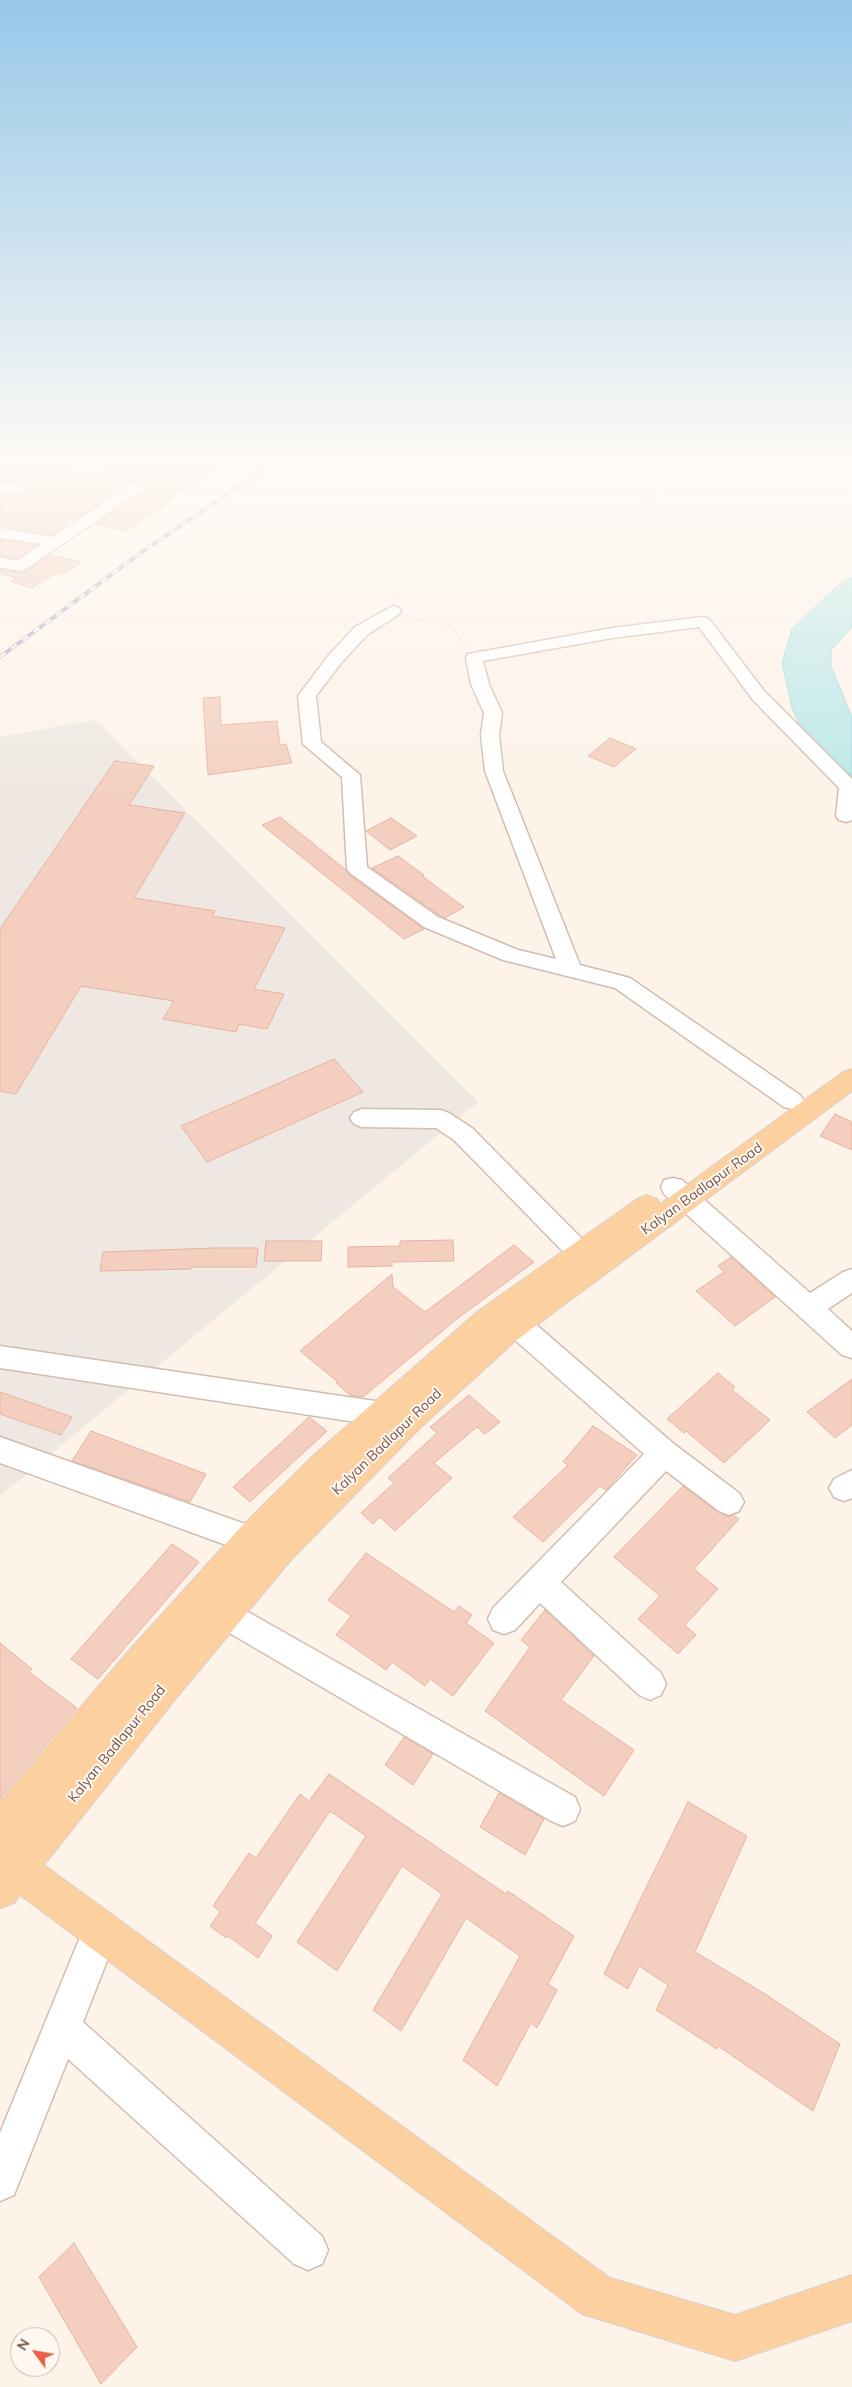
<!DOCTYPE html>
<html>
<head>
<meta charset="utf-8">
<style>
	body { margin:0 }
	#map { position:relative; width:852px; height:2387px; overflow:hidden; background:#fdf3e9; font-family:Mulish,sans-serif }
	canvas { display:block }
	.north { position:absolute; left:10px; top:2327px; width:50px; height:50px; box-sizing:border-box; background:#fff8f1; border:1px solid #cab7af; border-radius:50%; rotate:302deg; font-size:14px; font-weight:700; line-height:20px; text-align:center; color:#7a564b }
	.north::after { content:''; display:block; margin:auto; width:18px; height:22px; background:#eb5d4b; clip-path:polygon(50% 0,100% 100%,50% 72%,0 100%) }
</style>
</head>
<body>
<div id="map">
<canvas width="852" height="2387"></canvas>
<div class="north">N</div>
</div>
<script>
const context = document.querySelector('canvas').getContext('2d');
context.lineJoin = 'round';
function fill(path, color) { context.fillStyle = color; context.fill(path, 'evenodd'); }
const poly = rows => new Path2D(rows.map(r => 'M' + r).join(''));
function trace(path, color, width, dash) { context.strokeStyle = color; context.lineWidth = width; context.lineCap = dash ? 'butt' : 'round'; context.setLineDash(dash || []); context.stroke(path); }
function label(font, color, halo, rows, align = 'center') {
  context.font = font + ' Mulish,sans-serif'; context.lineWidth = 4; context.setLineDash([]); context.textBaseline = 'middle'; context.strokeStyle = halo; context.fillStyle = color; for (const [text, x, y, turn = 0] of rows) {
    context.save(); context.translate(x, y); context.rotate((+turn || 0) * Math.PI / 180); context.textAlign = isNaN(turn) ? turn : align; if (halo) context.strokeText(text, 0, 0); context.fillText(text, 0, 0); context.restore();
  }
}
fill(poly([
	[95,720,478,1102,0,1496,0,737]
]), '#eee7e2');
const water = poly([
	[852,577,852,627,831,650,831,666,852,717,852,776,810,748,792,708,782,663,792,629,836,587,852,577]
]);
fill(water, '#bce7e8');
trace(water, '#a2d8db', 1);
const building = poly([
	[0,461,48,461,52,466,103,478,112,472,110,468,80,461,223,461,171,498,174,498,126,531,95,524,141,493,144,488,136,482,129,483,76,519,72,519,53,535,0,526,0,494,19,494,28,489,19,482,0,482,0,461],
	[0,540,37,545,17,559,0,555,0,540],
	[50,555,81,562,64,574,57,572,32,588,11,581,16,578,0,573,0,569,20,573,27,571,50,555],
	[220,697,221,725,277,721,280,745,286,744,292,763,208,775,203,698,220,697],
	[610,738,636,749,614,767,588,756,610,738],
	[115,761,154,766,129,805,185,813,134,898,215,911,212,916,285,928,254,989,284,994,267,1029,239,1024,236,1032,163,1019,174,1001,81,986,16,1094,0,1091,0,929,115,761],
	[280,817,345,869,349,875,424,929,404,939,262,825,280,817],
	[391,818,417,836,390,850,366,831,391,818],
	[398,856,424,875,422,876,464,907,445,918,439,915,372,868,398,856],
	[334,1059,363,1092,207,1162,181,1126,334,1059],
	[835,1114,852,1122,852,1150,820,1136,835,1114],
	[453,1240,454,1261,392,1262,392,1266,348,1267,348,1247,400,1246,400,1241,453,1240],
	[266,1241,322,1241,321,1261,264,1261,266,1241],
	[514,1245,534,1262,458,1318,363,1397,350,1395,336,1383,338,1382,300,1351,392,1274,393,1287,425,1312,514,1245],
	[214,1248,258,1248,256,1267,191,1267,191,1269,100,1271,103,1252,214,1248],
	[731,1257,775,1297,735,1326,696,1291,724,1272,718,1266,731,1257],
	[718,1373,735,1387,732,1390,770,1420,724,1463,686,1431,684,1433,667,1419,718,1373],
	[852,1379,852,1425,835,1438,807,1412,852,1379],
	[0,1392,72,1417,61,1435,0,1414,0,1392],
	[469,1395,500,1422,485,1434,477,1427,434,1463,452,1478,395,1531,380,1517,373,1524,361,1513,394,1483,388,1478,437,1433,430,1427,469,1395],
	[309,1417,327,1431,250,1502,233,1487,309,1417],
	[593,1426,637,1455,606,1490,600,1486,543,1542,513,1517,568,1465,563,1462,593,1426],
	[91,1431,206,1474,190,1502,72,1461,91,1431],
	[683,1486,718,1512,728,1517,733,1515,739,1519,694,1569,718,1589,685,1625,696,1635,678,1654,638,1619,660,1596,614,1557,683,1486],
	[172,1544,199,1562,98,1679,71,1659,172,1544],
	[366,1553,454,1612,459,1606,472,1615,466,1623,494,1643,453,1696,430,1679,425,1686,392,1662,386,1670,336,1635,351,1616,328,1600,366,1553],
	[545,1610,594,1656,561,1700,634,1750,604,1796,485,1711,530,1647,521,1640,545,1610],
	[0,1643,32,1669,29,1672,77,1708,0,1799,0,1643],
	[404,1737,433,1754,413,1785,385,1765,404,1737],
	[329,1774,506,1894,508,1891,574,1936,548,1984,557,1990,537,2028,531,2023,497,2086,463,2060,520,1956,466,1918,401,2031,373,2010,442,1894,402,1866,337,1971,297,1942,366,1836,330,1811,255,1923,272,1936,258,1958,228,1936,226,1938,210,1926,220,1912,213,1906,249,1853,256,1858,300,1794,309,1801,329,1774],
	[499,1793,544,1819,525,1855,480,1827,499,1793],
	[688,1802,747,1836,695,1952,765,1994,840,2044,813,2111,718,2046,717,2049,656,2010,668,1985,639,1966,628,1989,604,1974,688,1802],
	[74,2243,137,2347,101,2384,39,2277,74,2243]
]);
fill(building, '#f4cfc0');
trace(building, '#e7b39f', 1);
const minor = poly([
	[50,461,73,461,108,469,110,472,103,476,52,464,50,461],
	[0,484,19,484,26,488,19,492,0,492,0,484],
	[135,484,142,488,140,491,26,569,20,571,0,567,0,557,17,561,42,544,0,538,0,528,53,537,130,485,135,484],
	[393,606,399,608,401,611,399,614,367,635,341,663,316,696,321,742,360,775,367,867,438,917,518,950,556,959,485,771,481,735,484,713,471,684,466,658,468,654,612,628,703,617,709,619,765,692,852,779,852,820,846,822,839,820,836,816,839,788,753,700,699,627,612,638,483,661,489,684,502,713,499,735,503,771,580,965,630,978,800,1095,804,1101,800,1107,792,1109,784,1107,615,988,503,960,424,927,350,873,347,869,342,777,303,744,298,696,329,655,355,627,393,606],
	[362,1109,441,1110,449,1113,472,1128,603,1260,607,1267,603,1274,594,1277,585,1274,454,1140,436,1128,362,1127,354,1124,350,1118,354,1112,362,1109],
	[673,1178,682,1180,810,1293,843,1272,852,1269,852,1293,828,1309,852,1331,852,1358,842,1355,664,1194,661,1187,664,1180,673,1178],
	[516,1313,526,1316,674,1444,739,1493,744,1502,739,1511,729,1515,719,1511,666,1471,561,1582,661,1673,666,1684,661,1695,650,1700,639,1695,540,1603,515,1630,504,1634,493,1630,488,1619,493,1608,644,1454,506,1332,503,1324,506,1316,516,1313],
	[0,1346,382,1402,392,1405,396,1414,392,1423,382,1426,0,1368,0,1346],
	[0,1437,262,1530,266,1540,262,1550,251,1554,0,1463,0,1437],
	[852,1470,852,1498,844,1501,834,1497,829,1488,834,1479,852,1470],
	[225,1599,575,1797,580,1809,575,1821,563,1826,551,1821,214,1624,209,1614,214,1604,225,1599],
	[100,1915,113,1920,118,1933,83,2022,322,2236,328,2250,322,2264,308,2270,294,2264,68,2059,14,2195,0,2201,0,2133,87,1920,100,1915]
]);
const major = poly([
	[852,1069,852,1091,514,1342,419,1429,290,1561,178,1696,44,1865,610,2278,735,2315,852,2275,852,2321,735,2361,582,2314,20,1895,14,1903,0,1908,0,1802,126,1654,239,1529,315,1454,477,1312,637,1199,647,1195,657,1199,660,1204,843,1072,852,1069]
]);
trace(minor, '#d3bcb0', 3);
trace(major, '#dad0cd', 2);
trace(poly([
	[394,597,410,575,448,547,500,526,529,526,551,529,576,537,598,536,656,495,642,487,644,478,650,474,681,474,702,461],
	[408,618,451,625,465,646]
]), '#dab1a2', 2, [0.5, 2.5]);
fill(minor, '#fff');
fill(major, '#fdd0a0');
const rail = poly([
	[0,657,146,549,276,461]
]);
trace(rail, '#b5a6c9', 4);
trace(rail, '#fff8f1', 2.5, [7]);
const sky = context.createLinearGradient(0, 0, 0, 795);
sky.addColorStop(0, '#96c8e8');
sky.addColorStop(0.58, '#fefaf5');
sky.addColorStop(1, '#fefaf500');
context.fillStyle = sky;
context.fillRect(0, 0, 852, 795);
label('14px', '#7a564b', '#fff8f1', [
	["Kalyan Badlapur Road",702,1189,-36],
	["Kalyan Badlapur Road",387,1442,-44],
	["Kalyan Badlapur Road",117,1744,-51]
]);
</script>
</body>
</html>
